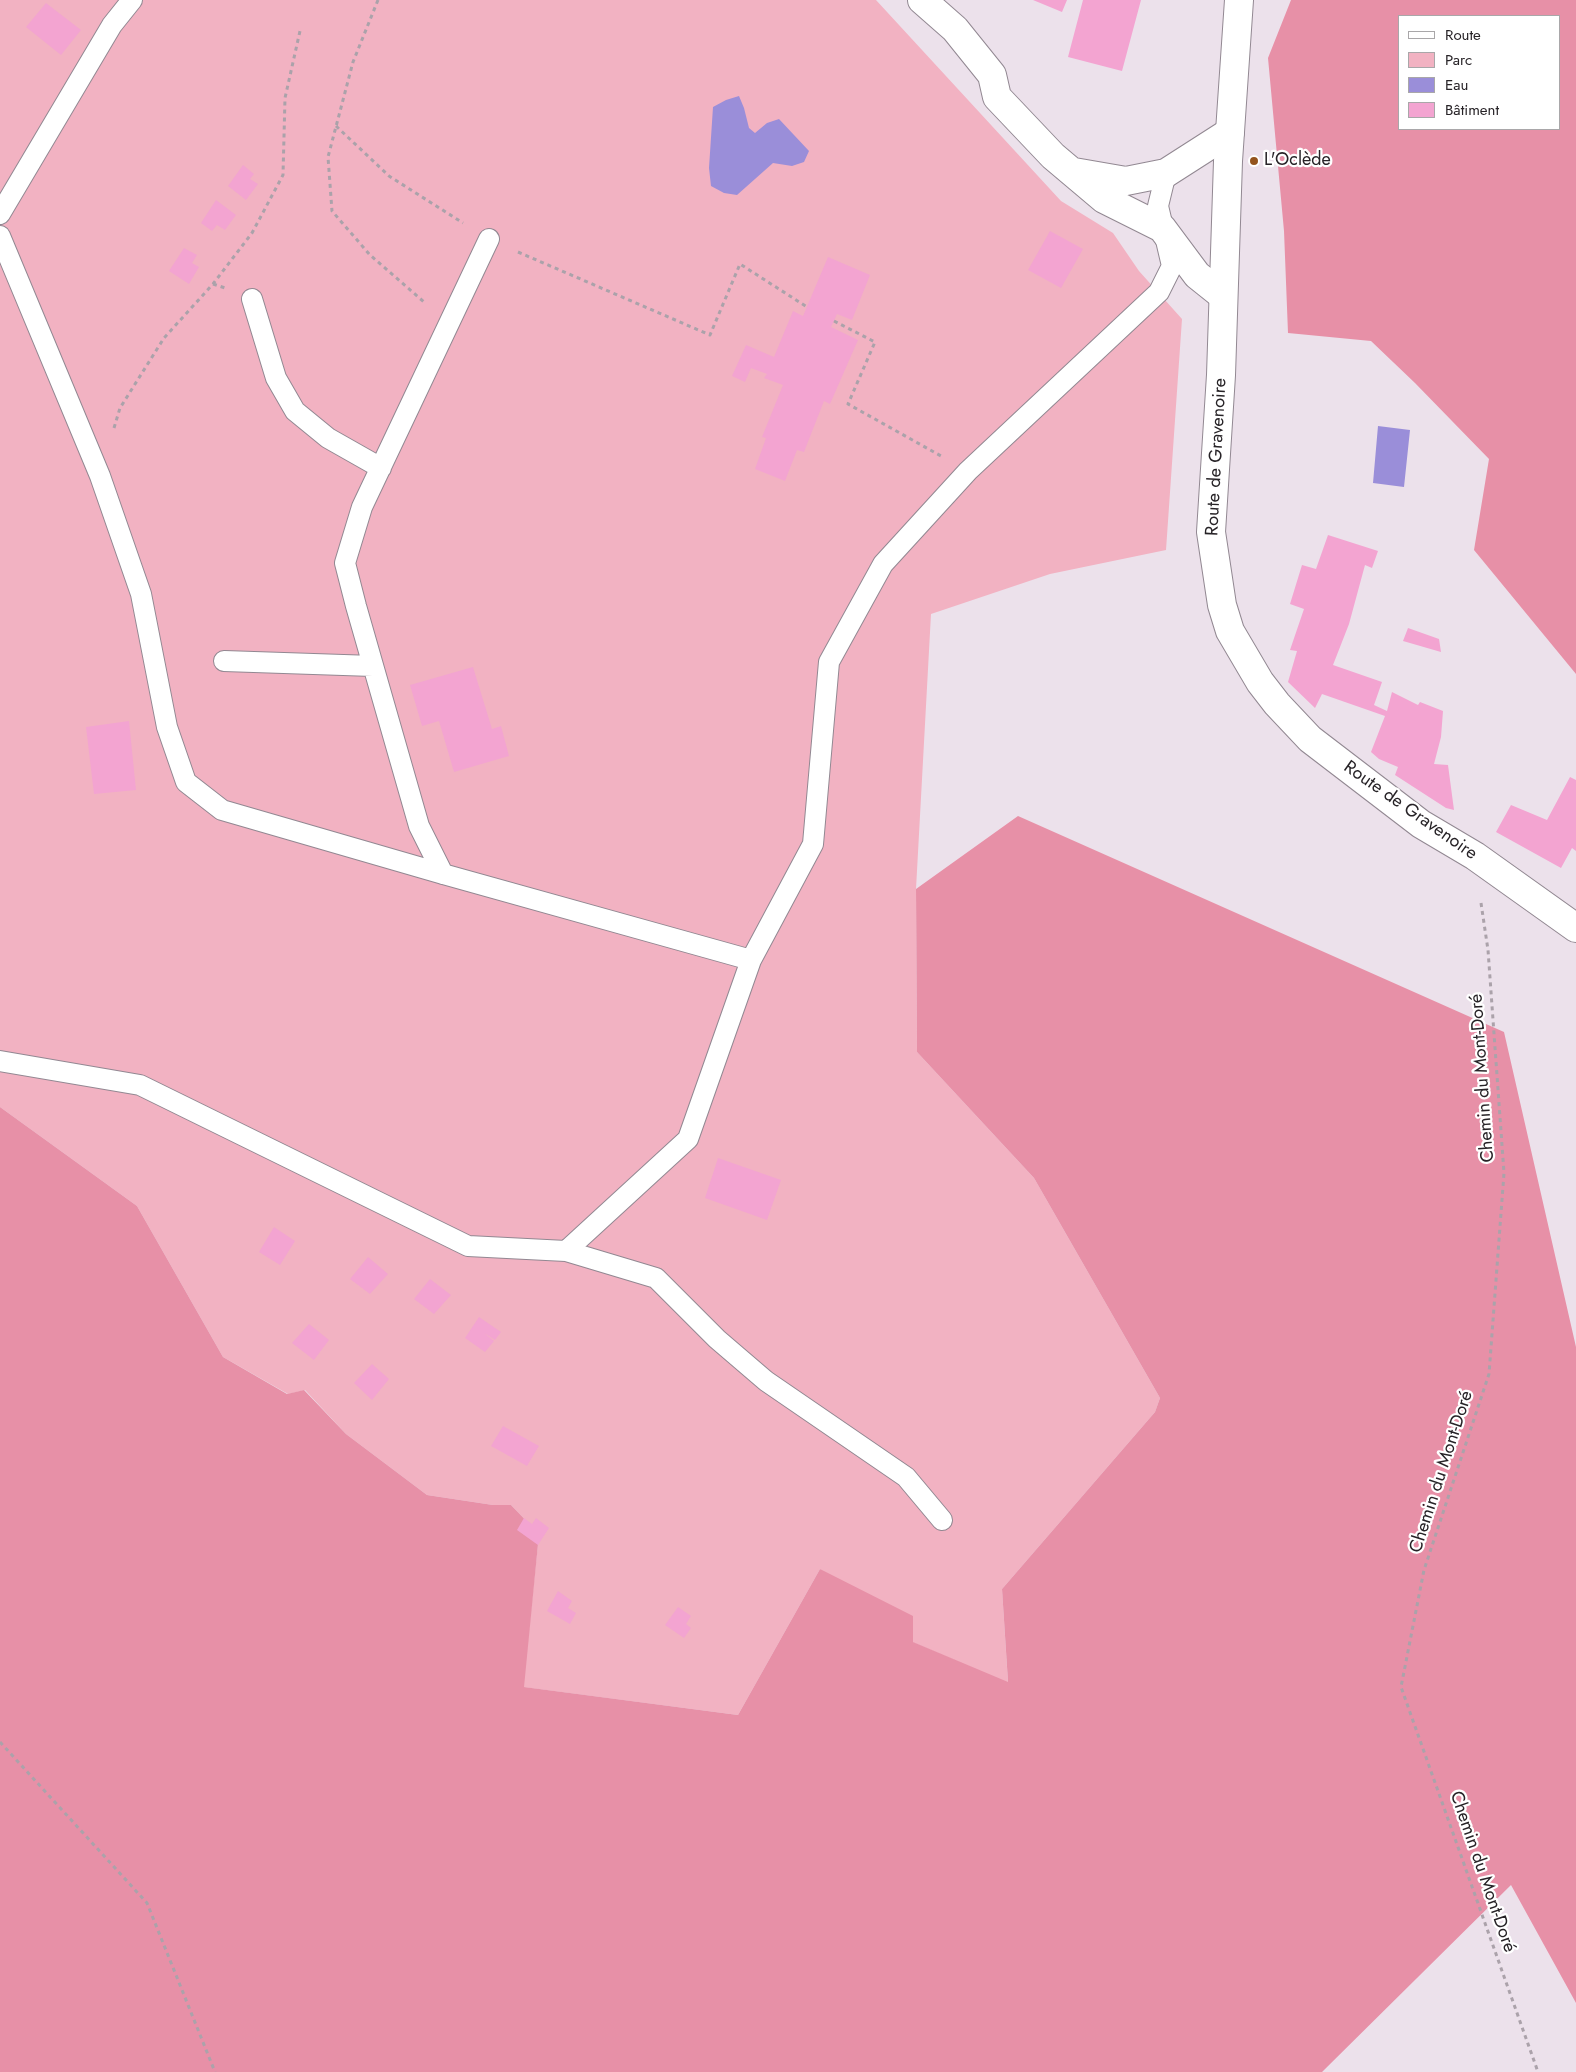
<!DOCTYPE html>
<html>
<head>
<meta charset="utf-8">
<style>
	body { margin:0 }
	#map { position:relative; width:1576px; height:2072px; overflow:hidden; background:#ece1eb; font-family:Jost,sans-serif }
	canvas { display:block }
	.legend { position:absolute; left:1398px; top:15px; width:162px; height:115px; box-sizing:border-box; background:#fff; border:1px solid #a9a7a9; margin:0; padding:6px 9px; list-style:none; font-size:15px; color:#272327 }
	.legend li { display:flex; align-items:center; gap:10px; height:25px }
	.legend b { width:25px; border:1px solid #a9a7a9 }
</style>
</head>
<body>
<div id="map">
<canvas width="1576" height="2072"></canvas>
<ul class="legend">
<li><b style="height:6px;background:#fff"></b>Route</li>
<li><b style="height:14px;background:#f2b2c2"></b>Parc</li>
<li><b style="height:14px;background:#9a8ed9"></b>Eau</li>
<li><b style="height:14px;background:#f3a4d1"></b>Bâtiment</li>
</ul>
</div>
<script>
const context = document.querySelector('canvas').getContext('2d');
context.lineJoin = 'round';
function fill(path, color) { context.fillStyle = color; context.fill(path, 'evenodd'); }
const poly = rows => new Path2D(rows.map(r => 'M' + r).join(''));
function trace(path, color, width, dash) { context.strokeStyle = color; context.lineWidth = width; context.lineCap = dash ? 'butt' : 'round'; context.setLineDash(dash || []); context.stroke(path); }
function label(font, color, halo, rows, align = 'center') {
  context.font = font + ' Jost,sans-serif'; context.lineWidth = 4.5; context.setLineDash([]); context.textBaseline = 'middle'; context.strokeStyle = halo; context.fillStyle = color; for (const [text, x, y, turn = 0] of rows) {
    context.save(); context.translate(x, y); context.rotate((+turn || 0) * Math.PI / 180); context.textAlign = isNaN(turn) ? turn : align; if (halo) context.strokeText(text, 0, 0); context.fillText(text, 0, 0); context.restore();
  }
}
fill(poly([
	[0,0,876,0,1061,201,1113,233,1139,271,1182,319,1166,550,1050,574,931,614,916,889,917,1052,1034,1178,1160,1398,1155,1412,1002,1589,1008,1683,912,1642,820,1569,738,1715,523,1687,539,1534,511,1505,493,1505,427,1495,346,1434,305,1390,288,1394,223,1357,137,1206,0,1107]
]), '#f2b2c2');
fill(poly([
	[1291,0,1576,0,1576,674,1474,550,1489,459,1415,383,1371,341,1288,333,1284,231,1268,58],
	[1560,16,1560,129,1400,129,1400,16],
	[1018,816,1504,1032,1576,1347,1576,2003,1511,1885,1322,2072,0,2072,0,1107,137,1206,223,1357,287,1394,304,1390,346,1434,427,1495,493,1505,511,1505,539,1534,524,1687,738,1715,820,1569,913,1616,913,1642,1008,1682,1002,1589,1155,1412,1160,1398,1034,1178,917,1052,916,889]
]), '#e790a7');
fill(poly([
	[739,96,744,108,749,128,755,133,767,123,779,119,809,151,804,162,792,166,773,163,737,195,724,193,711,186,709,168,713,107,726,100],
	[1378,426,1410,430,1404,487,1373,483]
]), '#9a8ed9');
fill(poly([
	[1033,0,1067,0,1062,12],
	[1083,0,1141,0,1122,71,1068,57],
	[46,3,81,30,61,55,26,27],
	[243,165,254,174,250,179,258,184,246,200,228,186],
	[216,200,236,215,225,230,217,225,212,231,201,223],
	[1050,231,1083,249,1061,288,1028,270],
	[184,248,197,255,192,263,199,267,189,284,169,271],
	[828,257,870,275,852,320,837,314,831,327,858,340,830,404,824,401,804,452,797,450,785,481,755,469,766,438,762,437,783,385,764,378,767,374,751,368,745,382,732,376,746,345,774,357,793,311,803,316],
	[1328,535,1378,551,1372,568,1365,565,1349,624,1333,665,1382,682,1374,705,1387,711,1392,692,1418,705,1420,702,1443,711,1441,737,1434,764,1448,765,1454,810,1446,808,1395,775,1398,767,1379,759,1371,752,1385,716,1322,694,1315,708,1288,682,1297,651,1290,650,1304,609,1290,604,1302,565,1316,569],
	[1408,628,1439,639,1441,652,1403,641],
	[473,667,492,729,501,726,509,756,454,772,439,721,422,726,410,685],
	[129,721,136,790,94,794,86,727],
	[1570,777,1576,780,1576,851,1572,848,1561,868,1496,832,1511,805,1547,820],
	[718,1158,781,1180,767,1220,705,1198],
	[274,1227,295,1241,280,1265,259,1252],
	[368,1257,388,1274,370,1294,350,1279],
	[430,1279,451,1295,434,1314,414,1299],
	[479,1317,501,1332,495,1340,484,1333,494,1341,485,1352,465,1338],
	[309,1324,329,1340,314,1360,292,1343],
	[372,1364,389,1379,372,1400,354,1383],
	[503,1426,539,1446,527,1466,491,1446],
	[524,1518,532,1524,536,1518,549,1528,538,1545,517,1530],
	[558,1591,572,1601,568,1608,576,1613,570,1624,547,1611],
	[678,1607,691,1616,686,1624,691,1628,684,1638,665,1625]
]), '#f3a4d1');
const service = poly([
	[0,214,112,25,132,0],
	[0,236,100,476,141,594,167,727,186,782,222,810,443,874,751,960,813,844,829,662,883,564,968,471,1159,292,1172,266,1158,206,1166,173],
	[252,299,276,378,295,411,328,438,381,468],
	[224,661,373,666],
	[443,874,419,826,356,606,345,563,362,507,489,239],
	[0,1061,140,1085,468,1246,566,1251,688,1139,751,960],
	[566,1251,656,1278,717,1339,766,1381,906,1477,942,1520]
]);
const minor = poly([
	[922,0,955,29,992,75,997,97,1053,156,1104,199,1162,228,1197,275,1222,295],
	[1074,172,1126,181,1166,173,1230,132]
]);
const tertiary = poly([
	[1239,0,1228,161,1221,375,1211,532,1222,605,1230,631,1260,682,1277,704,1310,739,1421,824,1475,856,1576,928]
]);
trace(service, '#928892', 22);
trace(minor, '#928892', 30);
trace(tertiary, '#928892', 30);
trace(poly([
	[378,0,353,62,328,157,332,211,370,255,424,302],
	[336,126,389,176,463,223],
	[518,252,710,335,740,264,807,307],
	[213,284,225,288],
	[834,321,875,342,848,404,941,456],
	[114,428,120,408,164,338,213,284,252,233,283,175,285,98,300,31],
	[1481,903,1488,950,1504,1173,1489,1374,1424,1570,1401,1687,1538,2072],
	[0,1742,147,1903,215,2072]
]), '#aba2aa', 3, [4, 4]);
trace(service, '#fff', 20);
trace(minor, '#fff', 28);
trace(tertiary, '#fff', 28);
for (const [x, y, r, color] of [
	[1254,161,5,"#93531c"]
]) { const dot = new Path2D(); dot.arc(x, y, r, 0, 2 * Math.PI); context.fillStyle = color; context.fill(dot); trace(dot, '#fff', 2); }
label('18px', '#272327', '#fff', [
	["L'Oclède",1264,161]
], 'left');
label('18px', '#272327', '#fff', [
	["Route de Gravenoire",1217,457,-87],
	["Route de Gravenoire",1410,811,35],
	["Chemin du Mont-Doré",1483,1078,-94],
	["Chemin du Mont-Doré",1442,1472,-72],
	["Chemin du Mont-Doré",1482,1872,71]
]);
</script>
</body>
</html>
